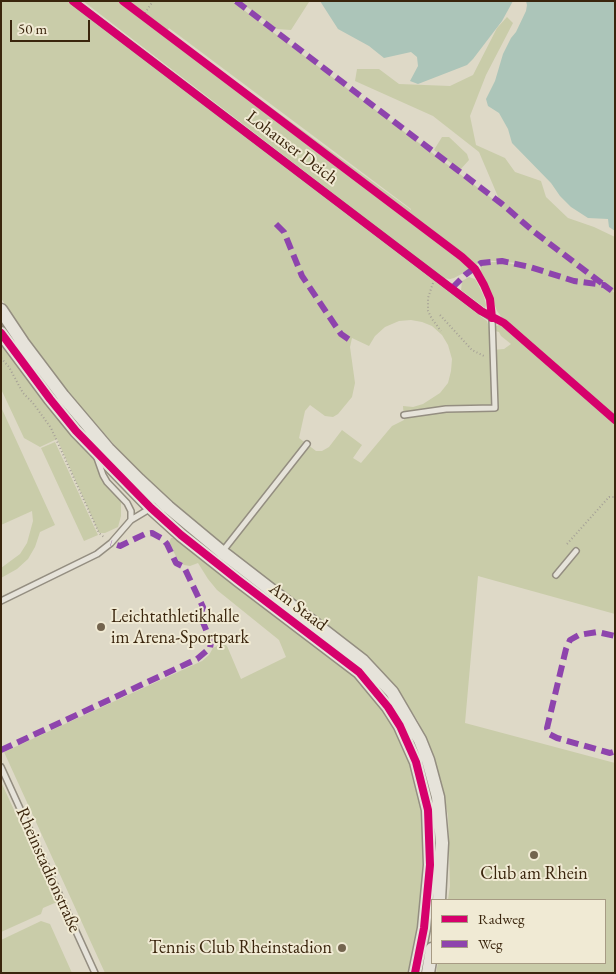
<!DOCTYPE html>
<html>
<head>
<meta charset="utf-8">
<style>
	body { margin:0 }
	#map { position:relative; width:616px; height:974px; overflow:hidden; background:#ded9c7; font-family:"EB Garamond",serif }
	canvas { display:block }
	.frame { position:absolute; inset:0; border:2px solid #3a250d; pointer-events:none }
	.legend { position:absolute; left:431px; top:899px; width:175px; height:65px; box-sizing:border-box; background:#f0ead4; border:1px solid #a79b84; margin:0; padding:6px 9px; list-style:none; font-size:15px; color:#3a250d }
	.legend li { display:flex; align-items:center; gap:10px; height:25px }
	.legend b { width:25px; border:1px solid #a79b84 }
	.scale { position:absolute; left:10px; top:20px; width:80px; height:22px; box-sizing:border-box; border:2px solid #3a250d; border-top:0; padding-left:6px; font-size:15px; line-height:18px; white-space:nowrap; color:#3a250d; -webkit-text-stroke:4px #f0ead4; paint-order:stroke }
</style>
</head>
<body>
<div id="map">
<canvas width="616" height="974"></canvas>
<div class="frame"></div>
<ul class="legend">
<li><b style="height:6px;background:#d6006c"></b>Radweg</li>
<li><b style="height:6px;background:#8e44ad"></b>Weg</li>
</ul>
<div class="scale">50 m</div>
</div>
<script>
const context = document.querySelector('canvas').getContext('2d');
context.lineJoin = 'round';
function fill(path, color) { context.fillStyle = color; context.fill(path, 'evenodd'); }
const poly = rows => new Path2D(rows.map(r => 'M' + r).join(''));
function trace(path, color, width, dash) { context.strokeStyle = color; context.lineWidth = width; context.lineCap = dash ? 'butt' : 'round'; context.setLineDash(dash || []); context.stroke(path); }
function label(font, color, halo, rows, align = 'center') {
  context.font = font + ' "EB Garamond",serif'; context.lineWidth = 4; context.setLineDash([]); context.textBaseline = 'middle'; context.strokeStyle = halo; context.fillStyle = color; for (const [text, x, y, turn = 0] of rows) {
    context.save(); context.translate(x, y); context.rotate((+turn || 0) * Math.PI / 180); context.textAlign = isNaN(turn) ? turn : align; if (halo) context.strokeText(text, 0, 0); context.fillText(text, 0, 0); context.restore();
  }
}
fill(poly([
	[1,1,67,1,487,321,490,330,492,350,504,349,511,344,501,336,499,332,495,331,496,326,502,324,615,422,615,614,478,576,465,723,615,763,615,973,436,973,438,963,605,963,605,900,448,900,450,886,448,816,442,785,430,749,418,721,394,685,364,654,201,528,137,470,69,394,14,319,1,298],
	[411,320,422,322,432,326,442,335,448,345,452,359,451,371,448,383,440,393,423,404,413,407,403,406,404,420,392,426,361,463,353,458,362,445,342,430,329,447,322,451,316,451,299,438,305,411,310,405,325,416,333,417,338,414,352,397,355,383,350,347,352,338,369,346,375,336,385,327,399,321],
	[83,1,232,1,502,206,479,152,433,116,355,81,357,69,379,69,399,84,450,86,473,75,497,28,507,17,513,23,486,75,470,116,476,145,505,158,515,172,541,181,546,197,568,218,594,227,615,237,615,290,612,291,615,293,615,417,503,319,497,311,486,282,480,274,481,266,492,262,502,262,518,265,517,263,483,260,469,270,454,278,450,279,443,278],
	[169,28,411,209,411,210,167,31],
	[239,1,308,1,309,2,291,30,277,29],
	[442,137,449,137,467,154,469,160,460,170,434,150],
	[469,277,475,279,478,284,484,297,486,305,485,308,461,290,462,281],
	[1,339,93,454,101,477,121,501,121,516,118,527,105,533,99,533,57,439,40,447,24,438,1,389],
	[1,407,55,525,40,532,35,547,28,559,17,569,1,578,1,568,20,554,27,543,33,521,32,511,1,525],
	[55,442,98,535,84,541,41,448],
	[171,538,177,538,356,677,391,717,415,769,427,840,419,927,411,973,105,973,4,752,202,661,209,655,213,648,223,643,227,646,241,679,286,657,279,640,217,590,208,579,198,563,190,566,184,565,178,560,169,543],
	[1,782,57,902,43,908,41,914,1,932],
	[41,921,50,924,72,973,1,973,1,940]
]), '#c9cca9');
fill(poly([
	[320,1,513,1,502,21,473,59,467,65,418,84,410,81,418,66,417,57,411,52,384,58,369,46,338,29],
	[526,1,615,1,615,231,609,227,608,219,588,218,571,207,560,196,551,183,512,143,508,129,499,113,488,106,486,99,495,81,503,54,511,38,516,32,526,11,527,5]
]), '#acc5b9');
const service = poly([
	[73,1,481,311,492,318,495,408,446,409,404,415],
	[97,458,103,475,107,482,127,503,131,511,131,520],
	[222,552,307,444],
	[556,575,576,551],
	[1,601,97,554,111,543,131,520,151,508],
	[1,767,95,973]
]);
const tertiary = poly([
	[1,310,23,343,63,396,108,449,139,480,168,507,222,552,363,661,392,692,420,740,428,760,438,797,442,843,439,900],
	[1,333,50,399,76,431,151,508,181,535,238,580,359,672,388,707,400,726,416,762,428,810,430,865,424,928,415,973],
	[428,973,432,949]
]);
trace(service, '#948e81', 8);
trace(tertiary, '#948e81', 15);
trace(poly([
	[143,16,153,1],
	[433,283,428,298,428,311,432,319,441,331],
	[440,315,472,350,484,356],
	[1,358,9,367,23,393,33,403,51,428,99,533,105,538],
	[567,544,609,497,615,497]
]), '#a6a197', 2, [1, 2.5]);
trace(service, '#e6e3da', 5);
trace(tertiary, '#e6e3da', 12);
trace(poly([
	[236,1,502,204,533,231,604,285],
	[276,224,284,232,302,276,341,334,351,341],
	[452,288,465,275,481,263,502,261,530,267,574,281,604,285,615,293],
	[1,750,197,659,210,648,211,642,200,615,203,607,184,567,176,563,167,544,163,539,152,533,145,534,120,546,111,543],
	[613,752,610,753,557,738,549,734,547,728,566,649,570,640,579,635,597,632,615,636]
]), '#8e44ad', 6, [12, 6]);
trace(poly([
	[73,1,481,311,504,323,615,420],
	[123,1,462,257,475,269,484,285,490,299,492,318],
	[1,333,50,399,76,431,151,508,181,535,238,580,359,672,388,707,400,726,416,762,428,810,430,865,424,928,415,973]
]), '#d6006c', 8);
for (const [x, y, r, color] of [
	[101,627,5,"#73644e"],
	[534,855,5,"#73644e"],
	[342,948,5,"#73644e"]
]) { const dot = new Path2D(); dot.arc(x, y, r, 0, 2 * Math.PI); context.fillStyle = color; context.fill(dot); trace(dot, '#f0ead4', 2); }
label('18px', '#3a250d', '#f0ead4', [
	["Lohauser Deich",292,148,37],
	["Am Staad",298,607,37],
	["Rheinstadionstraße",48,870,66]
]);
label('18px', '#3a250d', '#f0ead4', [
	["Leichtathletikhalle",111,617],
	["im Arena-Sportpark",111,638],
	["Club am Rhein",534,874,"center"],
	["Tennis Club Rheinstadion",332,948,"right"]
], 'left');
</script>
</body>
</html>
